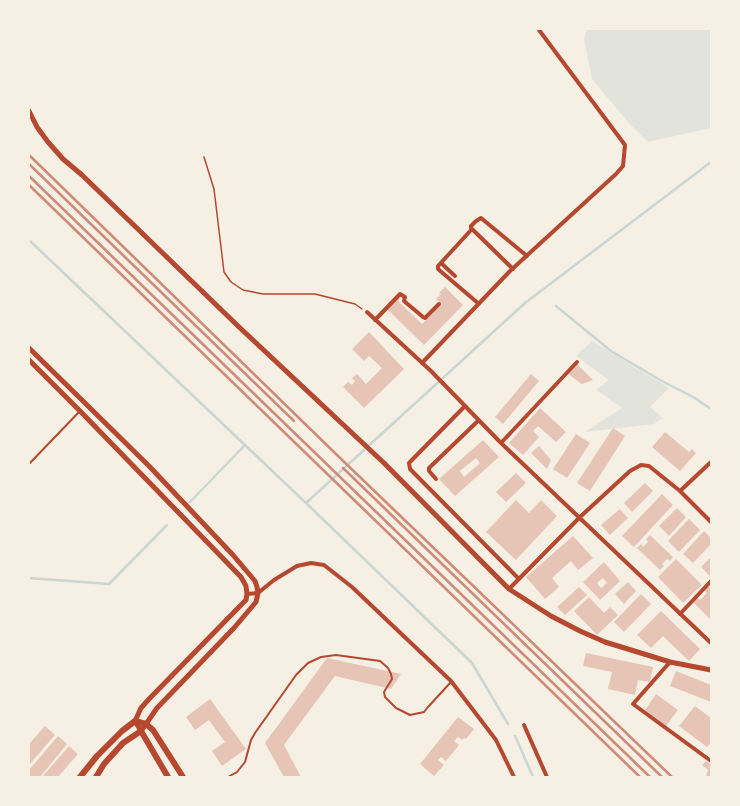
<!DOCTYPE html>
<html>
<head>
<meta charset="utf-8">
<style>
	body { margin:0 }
	#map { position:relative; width:740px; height:806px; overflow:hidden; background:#f6efe4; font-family:Inter,sans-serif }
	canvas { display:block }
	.frame { position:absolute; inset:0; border:30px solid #f6efe4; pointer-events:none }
</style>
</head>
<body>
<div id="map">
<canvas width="740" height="806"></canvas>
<div class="frame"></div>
</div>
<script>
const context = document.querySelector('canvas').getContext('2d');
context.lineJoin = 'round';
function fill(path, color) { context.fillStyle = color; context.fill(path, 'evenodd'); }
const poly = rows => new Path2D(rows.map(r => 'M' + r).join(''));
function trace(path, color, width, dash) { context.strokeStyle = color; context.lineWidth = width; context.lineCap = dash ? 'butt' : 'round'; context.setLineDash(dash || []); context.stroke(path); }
fill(poly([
	[587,29,711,29,711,128,648,142,629,123,592,79,584,39],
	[592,341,669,388,650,407,663,418,654,424,585,432,622,408,596,390,609,380,576,356]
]), '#e2e4dc');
trace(poly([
	[29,240,306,503,525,303,711,162],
	[556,306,611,351,660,380,695,398,711,409],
	[190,502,245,445],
	[306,503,472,663,508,724],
	[29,578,109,584,167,525],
	[515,736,520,747,533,777]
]), '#c9d6d2', 2.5);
fill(poly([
	[445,287,463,305,424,345,387,309,398,297,400,299,398,301,422,324,442,304,436,299,441,294,439,293],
	[369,332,404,369,364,408,343,387,348,382,352,385,355,381,352,378,357,374,366,384,382,368,369,356,364,361,352,349],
	[577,364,593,380,582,384,568,374],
	[531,374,539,381,503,424,495,417],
	[540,408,566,432,556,442,538,426,533,431,539,437,523,455,509,443],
	[613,428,625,436,590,491,577,483],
	[665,432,689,452,692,449,696,453,680,471,652,447],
	[576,434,590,443,567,478,553,469],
	[483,440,499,457,455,496,439,479],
	[476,458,480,463,464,477,460,471],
	[539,446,551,460,547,469,531,453],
	[516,473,526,483,506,502,496,492],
	[645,483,653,491,632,512,624,503],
	[662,494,673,505,634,547,622,536],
	[516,500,529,513,541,500,557,516,516,560,486,532],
	[677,508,686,517,669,536,659,526],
	[620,509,628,518,610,535,601,525],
	[689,519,700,530,679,552,668,541],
	[704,531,711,538,711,544,693,563,683,554],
	[650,535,673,557,670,561,667,559,662,564,664,566,660,570,637,548,641,544,643,547,648,542,646,539],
	[573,536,593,558,578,570,571,561,552,578,559,587,545,599,526,577],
	[711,557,711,577,701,567],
	[676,559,702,585,683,603,658,577],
	[604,562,620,581,600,600,583,582],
	[603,578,607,583,601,588,597,583],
	[628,582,636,591,624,604,615,594],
	[708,586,711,589,711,620,693,602,697,597,700,600,707,593,704,590],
	[579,587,587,595,565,615,557,607],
	[641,594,651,604,624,632,614,622],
	[589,597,604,613,610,607,618,615,597,635,574,611],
	[661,611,700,649,689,661,663,636,651,648,637,635],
	[586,653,653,667,650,682,638,680,635,695,608,689,612,672,583,666],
	[327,658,401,674,391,689,335,676,284,745,301,777,284,777,265,743],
	[676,671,711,685,711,702,670,686],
	[656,694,678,710,666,726,645,710],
	[210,699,246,749,222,766,212,751,225,742,209,720,195,730,186,717],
	[695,706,711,718,711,742,707,747,679,726],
	[458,717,474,729,466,739,464,738,462,740,458,737,454,741,459,745,446,761,441,757,438,760,444,765,434,776,420,764],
	[45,726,55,735,29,765,29,744],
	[58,736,67,744,40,777,29,777,29,770],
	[69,746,78,754,58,777,42,777],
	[706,761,711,765,711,777,706,777,708,770,702,765]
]), '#e6c5b7');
trace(poly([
	[204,157,214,189,224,272,231,282,243,290,263,294,315,294,355,304,362,309]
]), '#b5482f', 1.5);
trace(poly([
	[29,464,79,412],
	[228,777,237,772,245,762,251,740,255,733,296,675,308,663,321,657,336,655,380,661,388,668,391,674,392,679,384,692,385,697,396,708,410,715,424,712,428,707,451,682]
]), '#b5482f', 2);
trace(poly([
	[472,229,438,266,438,269,479,304],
	[441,263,455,276],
	[513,269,471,228,471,226,476,221,481,218,527,256],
	[367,312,431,371,501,443,711,643],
	[375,320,400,294,405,297,404,301,423,317,425,318,439,304],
	[422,363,510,271,616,174,623,166,625,145,539,30,541,29],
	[465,406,409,463,410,469,519,579],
	[501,443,577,362],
	[436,479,429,471,429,468,479,420],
	[680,491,711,522],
	[509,589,580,517,630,471,641,465,649,466,680,491,711,462],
	[247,594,258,593,274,580,297,566,311,563,324,565,352,587,451,681,496,740,514,777],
	[680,614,711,581],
	[670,662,633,704,711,761],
	[524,725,547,777]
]), '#b5482f', 4);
trace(poly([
	[29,111,37,127,48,142,63,159,82,175,238,326,384,463,509,589,551,616,580,631,605,642,670,662,711,670],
	[29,348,149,466,233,555,255,581,257,587,258,593,256,602,234,628,157,708,146,724,141,731,135,721,141,708,149,699,242,604,246,600,247,594,246,586,241,577,80,411,29,360]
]), '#b5482f', 5);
trace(poly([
	[80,777,97,756,122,731,135,721,146,724,153,730,183,777],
	[96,777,104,764,123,743,141,731,168,777]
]), '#b5482f', 6);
trace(poly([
	[29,155,338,456,672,777],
	[29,164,294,421],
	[29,176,650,777],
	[29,185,640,777],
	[343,468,662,777]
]), '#cf8b77', 2.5);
</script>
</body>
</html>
